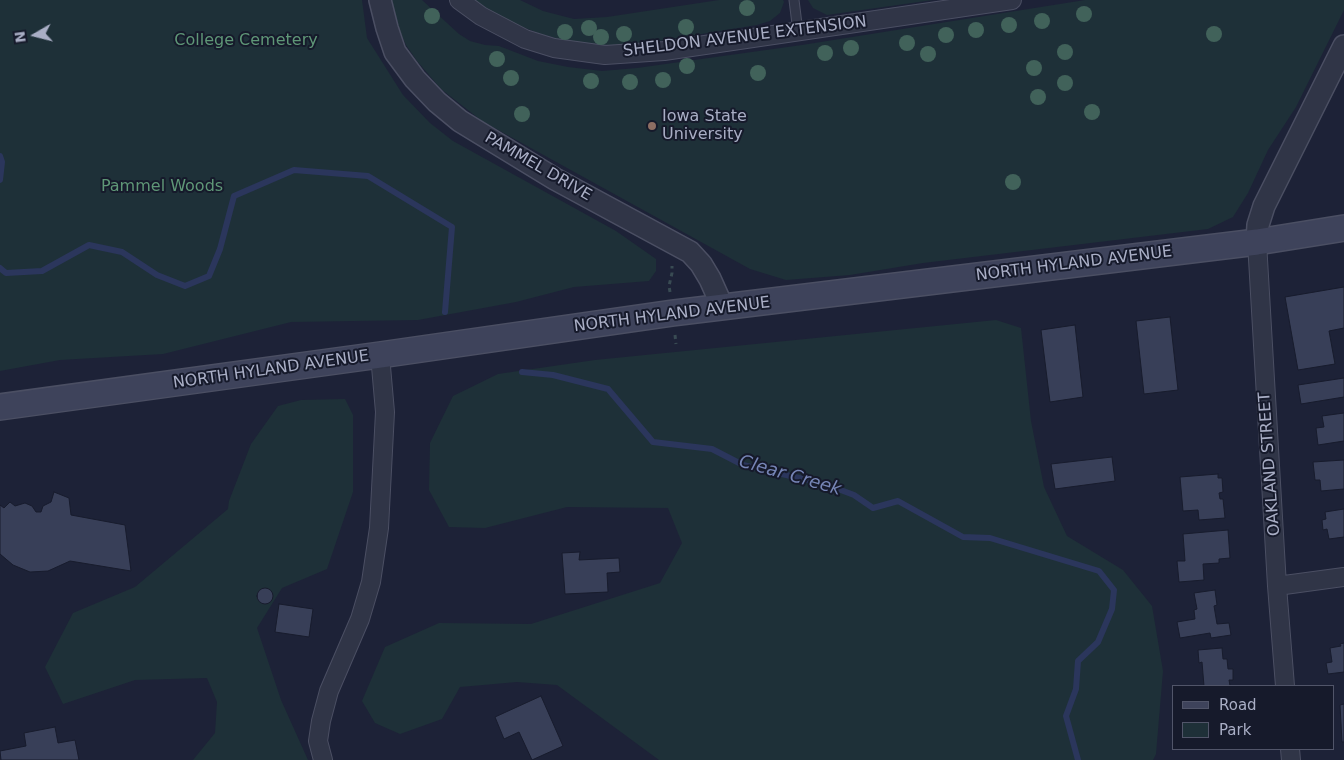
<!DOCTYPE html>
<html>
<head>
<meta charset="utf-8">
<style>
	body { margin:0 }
	#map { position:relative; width:1344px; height:760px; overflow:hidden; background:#1d2237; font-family:"DejaVu Sans",sans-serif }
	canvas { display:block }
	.legend { position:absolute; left:1172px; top:685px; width:162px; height:65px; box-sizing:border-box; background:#161a2b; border:1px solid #515569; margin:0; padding:6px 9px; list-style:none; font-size:15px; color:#a9aec5 }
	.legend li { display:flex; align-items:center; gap:10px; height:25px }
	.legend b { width:25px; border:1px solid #515569 }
	.north { position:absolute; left:10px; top:10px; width:50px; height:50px; -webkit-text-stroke:4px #161a2b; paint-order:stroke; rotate:262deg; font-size:14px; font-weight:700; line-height:20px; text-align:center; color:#a9aec5 }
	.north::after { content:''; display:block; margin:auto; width:18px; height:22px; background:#a9aec5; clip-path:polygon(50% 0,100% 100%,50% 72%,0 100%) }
</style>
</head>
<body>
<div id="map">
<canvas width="1344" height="760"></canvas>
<ul class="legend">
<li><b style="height:6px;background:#3e435b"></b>Road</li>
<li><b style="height:14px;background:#1e3038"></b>Park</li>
</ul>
<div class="north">N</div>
</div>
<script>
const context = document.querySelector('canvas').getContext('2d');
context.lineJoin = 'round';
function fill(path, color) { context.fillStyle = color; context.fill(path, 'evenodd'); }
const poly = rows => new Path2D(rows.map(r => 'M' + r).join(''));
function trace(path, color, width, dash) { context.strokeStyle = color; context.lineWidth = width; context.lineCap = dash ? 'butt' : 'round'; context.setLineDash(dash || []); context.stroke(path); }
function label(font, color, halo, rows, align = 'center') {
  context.font = font + ' "DejaVu Sans",sans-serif'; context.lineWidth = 4; context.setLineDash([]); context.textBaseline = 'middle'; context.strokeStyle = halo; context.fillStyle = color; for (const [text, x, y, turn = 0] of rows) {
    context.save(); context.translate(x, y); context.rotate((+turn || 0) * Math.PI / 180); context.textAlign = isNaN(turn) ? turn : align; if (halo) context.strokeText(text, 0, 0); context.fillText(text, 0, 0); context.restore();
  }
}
fill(poly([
	[0,0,362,0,367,38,403,95,430,123,453,141,616,231,656,259,656,271,649,281,574,287,516,302,418,320,291,322,163,354,60,360,0,371],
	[391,0,422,0,459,34,470,41,485,45,499,46,538,61,568,67,602,71,637,68,802,45,1085,0,1344,0,1344,10,1296,107,1268,150,1248,193,1233,217,1208,229,923,263,850,275,786,280,750,269,482,121,441,89,417,61,406,45,397,25],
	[473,0,520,0,543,11,574,19,607,17,719,0,783,0,784,2,780,13,770,21,757,25,652,42,615,46,575,44,538,33,500,18],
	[808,0,933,0,827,15,813,8],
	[996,320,1021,328,1031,421,1044,487,1067,536,1123,570,1152,606,1163,671,1156,754,1153,760,659,760,557,685,517,682,460,687,442,719,400,734,375,723,362,701,385,647,439,623,531,624,660,583,682,543,668,508,567,507,485,528,449,527,429,490,430,443,453,396,498,374,595,360],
	[345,399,353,415,353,492,327,569,282,588,257,628,281,700,308,760,193,760,215,733,217,702,207,678,135,680,63,704,45,667,73,613,135,587,228,509,229,501,251,444,278,406,301,400]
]), '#1e3038');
trace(poly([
	[0,156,2,162,0,180],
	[0,268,6,273,42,271,89,245,122,252,157,275,185,286,209,276,220,249,234,196,294,170,368,176,452,227,445,312],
	[522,372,553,375,608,389,653,442,712,449,743,465,825,484,854,495,873,508,898,501,963,537,990,538,1099,571,1114,590,1112,609,1098,642,1078,661,1076,689,1066,716,1078,760]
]), '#2b365c', 6);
const building = poly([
	[1344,287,1344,328,1329,331,1335,364,1298,370,1285,297,1344,287],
	[1170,317,1178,390,1144,394,1136,321,1170,317],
	[1075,325,1083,397,1050,402,1041,330,1075,325],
	[1344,378,1344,397,1301,404,1298,385,1344,378],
	[1344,413,1344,441,1318,445,1316,428,1324,427,1322,416,1344,413],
	[1112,457,1115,481,1055,489,1051,464,1112,457],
	[1344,460,1344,489,1321,491,1320,480,1315,480,1313,462,1344,460],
	[1218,474,1218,478,1222,478,1223,492,1219,493,1220,499,1223,499,1225,518,1199,520,1198,510,1183,511,1180,477,1218,474],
	[54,492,69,498,71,515,125,525,131,571,70,561,48,571,30,572,13,565,0,554,0,505,4,508,10,502,15,506,25,503,32,506,36,512,41,512,43,506,51,502,54,492],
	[1344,509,1344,537,1329,539,1327,529,1323,530,1322,520,1326,519,1325,512,1344,509],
	[1228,530,1230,558,1219,559,1219,563,1203,564,1204,580,1179,582,1177,561,1185,561,1183,534,1228,530],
	[580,552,579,560,619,558,620,572,607,573,608,592,565,594,562,553,580,552],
	'257 596a8 8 0 1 1 16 0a8 8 0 1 1-16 0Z',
	[1215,590,1217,605,1214,606,1217,624,1229,623,1231,635,1211,638,1210,633,1180,638,1177,622,1195,619,1194,610,1197,609,1194,593,1215,590],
	[279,604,313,609,309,637,275,632,279,604],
	[1344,643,1344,672,1328,674,1326,663,1332,662,1330,648,1341,646,1340,644,1344,643],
	[1222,648,1223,659,1227,659,1228,669,1233,669,1233,680,1229,680,1230,686,1204,686,1202,662,1199,663,1198,650,1222,648],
	[541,696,563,746,532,760,519,732,504,739,495,717,541,696],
	[1344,704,1344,742,1342,742,1340,705,1344,704],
	[55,727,58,743,75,740,79,760,1,760,0,751,26,746,24,733,55,727]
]);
fill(building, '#383f58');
trace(building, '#181c2d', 1);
const service = poly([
	[794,0,798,32]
]);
const minor = poly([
	[459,0,481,16,525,39,554,48,605,55,664,51,1012,0],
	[1257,242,1277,586,1285,686],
	[1277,586,1344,577],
	[1290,749,1291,760],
	[323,760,318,741,321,721,329,691,360,619,371,582,379,528,385,412,380,355]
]);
const tertiary = poly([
	[380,0,387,28,395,52,415,79,437,102,460,121,555,179,690,252,701,264,710,279,723,308],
	[1257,242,1258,225,1264,206,1344,46]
]);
const secondary = poly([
	[0,407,380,355,673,313,1257,242,1344,228]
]);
trace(service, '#4b4f63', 11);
trace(minor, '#4b4f63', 20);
trace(tertiary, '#4b4f63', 24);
trace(secondary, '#4b4f63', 28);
trace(poly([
	[670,292,669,286,672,273,672,266],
	[675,335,676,344]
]), '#394b53', 3, [4, 4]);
trace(service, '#303547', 9);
trace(minor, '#303547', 18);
trace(tertiary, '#303547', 21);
trace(secondary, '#3e435b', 25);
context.fillStyle = '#41625a';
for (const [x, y] of [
	[747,8],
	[1084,14],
	[432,16],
	[1042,21],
	[1009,25],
	[686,27],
	[589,28],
	[976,30],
	[565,32],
	[624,34],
	[1214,34],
	[946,35],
	[601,37],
	[907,43],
	[851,48],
	[1065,52],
	[825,53],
	[928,54],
	[497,59],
	[687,66],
	[1034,68],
	[758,73],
	[511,78],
	[663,80],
	[591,81],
	[630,82],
	[1065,83],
	[1038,97],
	[1092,112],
	[522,114],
	[1013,182]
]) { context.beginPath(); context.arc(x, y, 8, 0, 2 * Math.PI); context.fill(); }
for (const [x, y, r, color] of [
	[652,126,5,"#8d6e63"]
]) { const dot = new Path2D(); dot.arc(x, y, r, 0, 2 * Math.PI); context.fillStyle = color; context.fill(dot); trace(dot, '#161a2b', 2); }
label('16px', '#a9aec5', '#161a2b', [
	["SHELDON AVENUE EXTENSION",745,37,-7],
	["PAMMEL DRIVE",538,167,30],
	["NORTH HYLAND AVENUE",1074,264,-7],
	["NORTH HYLAND AVENUE",672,315,-7],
	["NORTH HYLAND AVENUE",271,370,-8],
	["OAKLAND STREET",1270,464,-94]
]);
label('16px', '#5f9777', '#161a2b', [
	["College Cemetery",246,41],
	["Pammel Woods",162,187]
]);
label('16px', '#a9aec5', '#161a2b', [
	["Iowa State",662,117],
	["University",662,135]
], 'left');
label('italic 18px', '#7685b6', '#161a2b', [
	["Clear Creek",790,476,16]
]);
</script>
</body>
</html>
